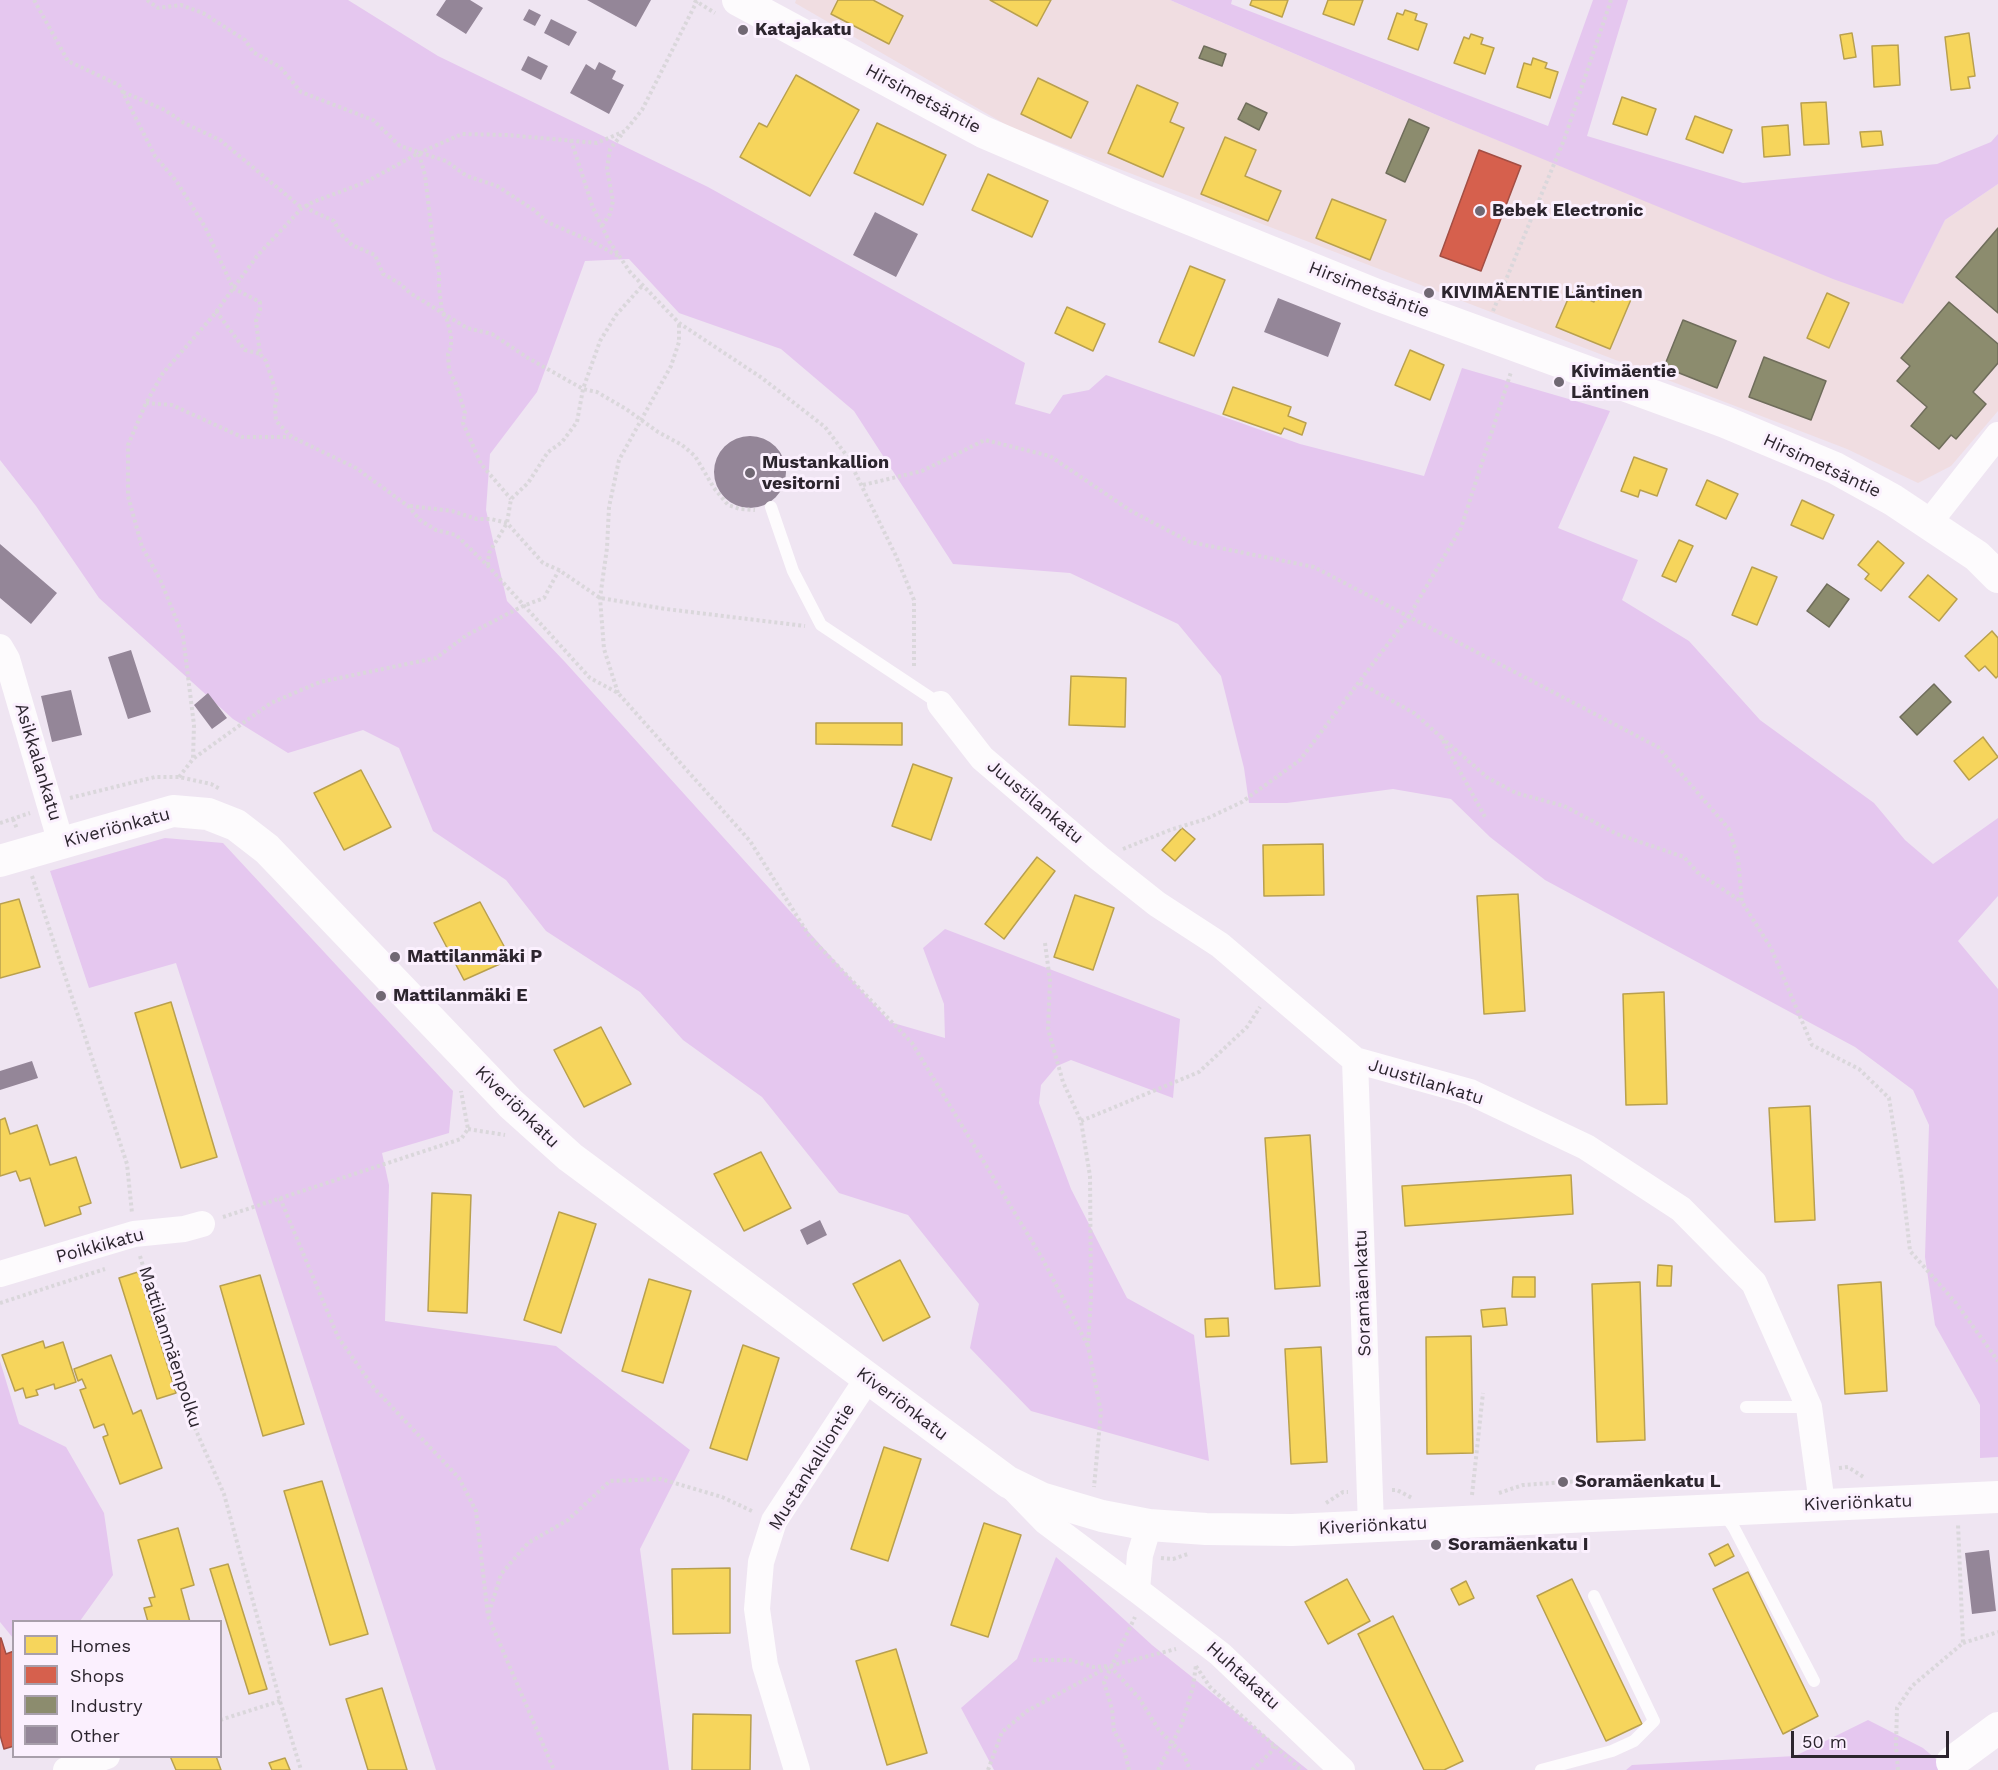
<!DOCTYPE html>
<html>
<head>
<meta charset="utf-8">
<style>
	body { margin:0 }
	#map { position:relative; width:1998px; height:1770px; overflow:hidden; background:#efe5f2; font-family:"Work Sans",sans-serif }
	canvas { display:block }
	.legend { position:absolute; left:12px; top:1620px; width:210px; height:138px; box-sizing:border-box; background:#fbf0fe; border:2px solid #a89fab; margin:0; padding:8px 10px; list-style:none; font-size:18px; color:#2c252e }
	.legend li { display:flex; align-items:center; gap:12px; height:30px }
	.legend b { width:30px; border:2px solid #a89fab }
	.scale { position:absolute; left:1791px; top:1731px; width:158px; height:27px; box-sizing:border-box; border:3px solid #2c252e; border-top:0; padding-left:8px; font-size:18px; line-height:21px; white-space:nowrap; color:#2c252e; -webkit-text-stroke:4px #fbf0fe; paint-order:stroke }
</style>
</head>
<body>
<div id="map">
<canvas width="1998" height="1770"></canvas>
<ul class="legend">
<li><b style="height:16px;background:#f6d55c"></b>Homes</li>
<li><b style="height:16px;background:#d6604d"></b>Shops</li>
<li><b style="height:16px;background:#8c8c6e"></b>Industry</li>
<li><b style="height:16px;background:#948698"></b>Other</li>
</ul>
<div class="scale">50 m</div>
</div>
<script>
const context = document.querySelector('canvas').getContext('2d');
context.lineJoin = 'round';
function fill(path, color) { context.fillStyle = color; context.fill(path, 'evenodd'); }
const poly = rows => new Path2D(rows.map(r => 'M' + r).join(''));
function trace(path, color, width, dash) { context.strokeStyle = color; context.lineWidth = width; context.lineCap = dash ? 'butt' : 'round'; context.setLineDash(dash || []); context.stroke(path); }
function label(font, color, halo, rows, align = 'center') {
  context.font = font + ' "Work Sans",sans-serif'; context.lineWidth = 6; context.setLineDash([]); context.textBaseline = 'middle'; context.strokeStyle = halo; context.fillStyle = color; for (const [text, x, y, turn = 0] of rows) {
    context.save(); context.translate(x, y); context.rotate((+turn || 0) * Math.PI / 180); context.textAlign = isNaN(turn) ? turn : align; if (halo) context.strokeText(text, 0, 0); context.fillText(text, 0, 0); context.restore();
  }
}
fill(poly([
	[796,0,1170,0,1446,119,1903,304,1945,220,1998,184,1998,411,1951,466,1918,483,1847,449,1010,127,795,3]
]), '#f0dde1');
fill(poly([
	[0,0,348,0,438,56,708,187,1025,363,1015,404,1050,414,1063,395,1089,390,1106,375,1300,444,1424,476,1462,368,1610,411,1558,528,1638,560,1622,600,1689,641,1760,720,1874,803,1905,840,1933,864,1998,818,1998,896,1958,941,1998,989,1998,1457,1980,1458,1980,1405,1935,1325,1925,1257,1929,1125,1913,1090,1855,1047,1545,880,1490,837,1451,799,1393,789,1287,803,1249,803,1244,768,1221,676,1178,624,1070,573,953,564,854,411,781,349,679,313,629,259,585,261,537,392,490,454,486,510,507,601,565,662,890,1022,945,1038,944,1004,923,948,945,929,1180,1019,1173,1098,1071,1060,1057,1066,1041,1085,1039,1103,1071,1189,1127,1298,1194,1335,1209,1461,1031,1411,970,1348,979,1304,908,1215,839,1193,762,1097,683,1040,640,992,546,931,506,880,433,831,399,748,363,730,288,753,233,719,99,598,36,506,0,460],
	[1170,0,1232,0,1231,4,1548,126,1593,0,1628,0,1587,136,1743,183,1937,164,1991,142,1998,134,1998,184,1945,220,1903,304,1833,279,1446,119],
	[165,838,223,843,453,1091,449,1133,382,1153,389,1185,385,1321,556,1346,690,1450,640,1549,669,1770,436,1770,176,963,89,988,50,871],
	[0,1361,19,1424,66,1447,104,1513,113,1575,80,1621,14,1622,13,1638,0,1622],
	[1056,1557,1152,1645,1308,1770,994,1770,961,1708,1017,1659],
	[1868,1720,1923,1748,1949,1770,1626,1770,1632,1765,1795,1756]
]), '#e5c7ef');
const homes = poly([
	[838,0,873,0,903,16,889,44,831,14,838,0],
	[990,0,1051,0,1037,26,990,0],
	[1252,0,1288,0,1282,17,1250,5,1252,0],
	[1328,0,1363,0,1354,25,1323,14,1328,0],
	[1405,10,1417,14,1415,20,1427,24,1418,50,1388,39,1397,13,1403,15,1405,10],
	[1852,33,1856,57,1844,59,1840,35,1852,33],
	[1969,33,1975,76,1968,77,1970,88,1951,90,1945,37,1969,33],
	[1471,34,1483,38,1481,44,1494,48,1485,74,1454,63,1464,37,1469,39,1471,34],
	[1898,45,1900,85,1874,87,1872,46,1898,45],
	[1533,58,1547,63,1545,68,1558,72,1550,98,1517,87,1524,63,1531,65,1533,58],
	[796,75,859,110,810,196,740,157,759,123,767,127,796,75],
	[1038,78,1088,102,1071,138,1021,114,1038,78],
	[1137,85,1178,103,1170,122,1184,128,1163,177,1108,153,1137,85],
	[1622,97,1656,109,1647,135,1613,124,1622,97],
	[1826,102,1829,144,1804,145,1801,103,1826,102],
	[1695,116,1732,130,1723,153,1686,139,1695,116],
	[877,123,946,155,923,205,854,173,877,123],
	[1788,125,1790,155,1764,157,1762,127,1788,125],
	[1881,131,1883,145,1862,147,1860,132,1881,131],
	[1225,137,1256,150,1245,176,1281,191,1268,221,1201,194,1225,137],
	[988,174,1048,201,1032,237,972,210,988,174],
	[1332,199,1386,220,1370,260,1316,238,1332,199],
	[1190,266,1225,280,1194,356,1159,342,1190,266],
	[1602,284,1632,297,1610,349,1556,327,1571,292,1594,302,1602,284],
	[1827,293,1849,303,1829,348,1807,338,1827,293],
	[1067,307,1105,324,1093,351,1055,333,1067,307],
	[1410,350,1444,365,1430,400,1395,385,1410,350],
	[1233,387,1291,407,1288,416,1306,423,1302,435,1284,428,1281,434,1223,414,1233,387],
	[1634,457,1667,469,1657,496,1640,490,1638,497,1621,491,1634,457],
	[1707,480,1738,494,1726,519,1696,505,1707,480],
	[1802,500,1834,515,1823,539,1791,525,1802,500],
	[1679,540,1693,546,1676,582,1662,576,1679,540],
	[1878,541,1904,563,1881,591,1865,579,1869,574,1858,565,1878,541],
	[1752,567,1777,577,1757,625,1732,615,1752,567],
	[1928,575,1957,599,1939,621,1909,597,1928,575],
	[1992,631,1998,638,1998,676,1996,678,1985,666,1979,671,1965,656,1992,631],
	[1071,676,1126,678,1125,727,1069,725,1071,676],
	[816,723,902,723,902,745,816,744,816,723],
	[1983,737,1998,757,1969,780,1954,761,1983,737],
	[913,764,952,778,931,840,892,826,913,764],
	[361,770,391,827,344,850,314,793,361,770],
	[1182,828,1195,839,1175,861,1162,850,1182,828],
	[1323,844,1324,895,1264,896,1263,845,1323,844],
	[1037,857,1055,871,1004,939,985,924,1037,857],
	[1518,894,1525,1011,1484,1014,1477,896,1518,894],
	[1075,895,1114,908,1093,970,1054,957,1075,895],
	[19,899,40,967,0,978,0,904,19,899],
	[480,902,511,959,464,980,434,923,480,902],
	[1664,992,1667,1104,1626,1105,1623,994,1664,992],
	[171,1002,217,1157,181,1168,135,1013,171,1002],
	[601,1027,631,1084,584,1107,554,1050,601,1027],
	[1810,1106,1815,1220,1775,1222,1769,1108,1810,1106],
	[5,1118,10,1134,37,1125,50,1165,76,1157,91,1203,79,1207,81,1214,45,1226,30,1178,20,1181,16,1171,0,1176,0,1120,5,1118],
	[1310,1135,1320,1286,1275,1289,1265,1138,1310,1135],
	[761,1152,791,1208,744,1231,714,1174,761,1152],
	[1571,1175,1573,1214,1405,1226,1402,1186,1571,1175],
	[432,1193,471,1195,467,1313,428,1311,432,1193],
	[559,1212,596,1224,561,1333,524,1320,559,1212],
	[900,1260,930,1317,883,1341,853,1284,900,1260],
	[1658,1265,1672,1266,1671,1286,1657,1286,1658,1265],
	[138,1272,176,1393,157,1399,119,1278,138,1272],
	[260,1275,304,1424,263,1436,220,1286,260,1275],
	[1513,1277,1535,1277,1535,1297,1512,1297,1513,1277],
	[649,1279,691,1291,663,1383,622,1371,649,1279],
	[1640,1282,1645,1440,1597,1442,1592,1284,1640,1282],
	[1881,1282,1887,1391,1845,1394,1838,1285,1881,1282],
	[1505,1308,1507,1325,1483,1327,1481,1310,1505,1308],
	[1228,1318,1229,1336,1206,1337,1205,1319,1228,1318],
	[1471,1336,1473,1453,1427,1454,1426,1337,1471,1336],
	[43,1341,45,1348,63,1342,76,1382,55,1389,54,1384,36,1390,38,1395,26,1398,23,1388,15,1391,2,1355,43,1341],
	[743,1345,779,1358,747,1460,710,1448,743,1345],
	[1321,1347,1327,1462,1291,1464,1285,1349,1321,1347],
	[111,1355,133,1414,141,1410,162,1468,120,1484,103,1437,108,1435,104,1424,94,1428,80,1390,86,1388,82,1379,78,1381,74,1369,111,1355],
	[884,1447,921,1459,888,1561,851,1549,884,1447],
	[322,1481,368,1634,330,1645,284,1491,322,1481],
	[984,1523,1021,1535,988,1637,951,1625,984,1523],
	[178,1528,194,1585,181,1589,190,1622,148,1622,144,1608,152,1606,149,1598,155,1597,138,1540,178,1528],
	[1728,1544,1734,1556,1715,1566,1709,1554,1728,1544],
	[228,1564,267,1689,249,1694,210,1569,228,1564],
	[730,1568,730,1633,673,1634,672,1569,730,1568],
	[1748,1572,1818,1716,1783,1734,1713,1589,1748,1572],
	[1347,1579,1370,1621,1328,1644,1305,1602,1347,1579],
	[1572,1579,1642,1724,1606,1741,1537,1596,1572,1579],
	[1466,1581,1474,1598,1459,1605,1451,1589,1466,1581],
	[1393,1616,1463,1761,1444,1770,1424,1770,1358,1634,1393,1616],
	[896,1649,927,1753,887,1765,856,1661,896,1649],
	[382,1688,407,1770,368,1770,346,1699,382,1688],
	[693,1714,751,1715,750,1770,692,1770,693,1714],
	[170,1756,216,1756,221,1770,176,1770,170,1756],
	[285,1758,290,1770,272,1770,269,1763,285,1758]
]);
fill(homes, '#f6d55c');
trace(homes, '#b9a04e', 1.5);
const shops = poly([
	[1479,150,1521,166,1481,271,1440,256,1479,150],
	[0,1638,1,1638,6,1654,14,1651,14,1746,4,1749,0,1735,0,1638]
]);
fill(shops, '#d6604d');
trace(shops, '#a34e44', 1.5);
const industry = poly([
	[1204,46,1226,54,1222,66,1199,58,1204,46],
	[1246,103,1267,113,1259,130,1238,119,1246,103],
	[1409,119,1429,128,1405,182,1386,173,1409,119],
	[1998,228,1998,313,1956,277,1998,228],
	[1949,302,1998,344,1998,363,1973,392,1986,404,1956,439,1951,435,1939,449,1911,426,1927,407,1897,381,1910,366,1901,358,1949,302],
	[1683,320,1736,341,1717,388,1664,367,1683,320],
	[1764,357,1826,381,1811,420,1749,397,1764,357],
	[1827,584,1849,599,1829,627,1807,611,1827,584],
	[1934,684,1951,702,1917,735,1900,717,1934,684]
]);
fill(industry, '#8c8c6e');
trace(industry, '#6f6d5b', 1.5);
fill(poly([
	[446,0,470,0,483,8,466,34,436,15],
	[587,0,651,0,636,27],
	[529,9,541,15,535,26,523,20],
	[551,19,577,32,569,46,544,33],
	[528,56,548,66,541,80,521,70],
	[599,62,616,71,612,79,624,85,609,114,570,93,586,64,595,70],
	[875,212,918,234,896,277,853,255],
	[1278,298,1341,323,1328,357,1264,332],
	'714 472a36 36 0 1 1 72 0a36 36 0 1 1-72 0Z',
	[0,544,57,593,31,624,0,598],
	[131,650,151,712,128,719,108,657],
	[71,690,82,735,52,742,41,696],
	[208,693,227,718,212,729,194,705],
	[32,1061,38,1078,0,1090,0,1071],
	[820,1220,827,1235,807,1245,800,1230],
	[1989,1550,1996,1611,1972,1614,1965,1553]
]), '#948698');
trace(poly([
	[34,0,68,61,119,85,155,156,177,182,205,227,233,288,260,302,260,310,256,321,260,354,266,361,277,395,275,407,276,421,292,437,356,468,408,506,420,520,436,530,456,535,488,566,590,678,618,693,750,841,810,937,912,1043,1042,1258,1088,1346],
	[147,0,158,8,181,5,203,13,245,40,253,52,280,67,301,92,373,120,400,146,446,161,467,176,497,186,534,210,547,222,593,242,618,256],
	[694,0,715,13],
	[123,92,165,110,184,123,220,140,302,208],
	[571,140,593,208,609,241,630,272,679,323,762,378,825,427,847,456,896,556,914,600,914,668],
	[419,154,425,175,433,243,439,272,439,287,442,312,447,320,451,335,451,347,448,354,449,370,456,384,465,413,463,423,481,464,511,499],
	[306,205,312,211,334,221,340,233,352,245,375,255,383,274,399,283,410,293,467,328,492,334,528,358,583,389,597,392,626,409,658,432,682,445,695,456,714,488,728,505,740,509,755,510],
	[602,226,610,214,613,201,607,169,610,149,623,133],
	[216,311,245,350,260,354],
	[1493,311,1564,140,1611,0],
	[146,403,172,405,242,437,291,437],
	[863,485,922,471,985,440,1050,456,1131,511,1190,542,1314,567,1658,747,1729,829,1738,858,1742,902,1771,948,1812,1045,1859,1069,1889,1098,1902,1180,1910,1251,1956,1303,1998,1361],
	[410,506,452,511,477,519,491,519,507,523,543,563,559,570],
	[488,565,489,553,507,523,511,499,528,483,548,452,562,442,577,422,583,389,600,341,616,315,642,286],
	[1360,683,1414,713,1441,737,1485,817],
	[618,693,604,649,600,598,607,548,609,507,619,460,671,366,679,342,679,323],
	[1441,737,1488,778,1516,793,1564,806,1617,834,1684,857,1697,872,1742,902],
	[194,758,271,703,320,682,436,658,467,635,523,606,544,598,559,570,600,598,666,609,805,626],
	[179,777,193,759,194,725,183,636,160,579,142,547,128,496,128,445,146,403,163,373,213,316,257,256,302,208,313,202,366,182,419,153,462,134,507,135,597,143,625,131,642,110,697,1],
	[70,798,155,777,179,777,211,784,220,789],
	[13,819,17,829],
	[0,823,30,813],
	[1123,849,1170,830,1206,819,1242,802,1300,760,1409,616,1461,528,1511,372],
	[32,876,127,1164,132,1213],
	[1045,943,1050,981,1048,1029,1063,1082,1081,1121,1090,1176,1091,1297,1088,1346,1101,1412,1094,1487],
	[1081,1121,1199,1072,1247,1027,1260,1007],
	[468,1129,505,1135],
	[280,1198,338,1337,374,1388,459,1478,476,1511,488,1616,554,1770],
	[223,1217,461,1139,468,1129,461,1091],
	[140,1256,187,1410,224,1494,280,1701,301,1770],
	[0,1303,105,1269],
	[1839,1468,1848,1467,1865,1478],
	[1392,1490,1397,1490,1412,1498],
	[1499,1493,1523,1485,1611,1479,1652,1486],
	[1472,1495,1483,1393],
	[1326,1503,1343,1492,1348,1492],
	[1161,1558,1173,1559,1188,1554],
	[489,1613,501,1574,528,1543,568,1520,610,1481,661,1479,722,1497,754,1512],
	[1963,1643,1998,1632],
	[1033,1660,1070,1660,1093,1667,1110,1666,1139,1698,1159,1730,1184,1755,1190,1770],
	[1196,1666,1210,1687,1301,1770],
	[220,1720,280,1701],
	[988,1770,1002,1732,1027,1711,1110,1666,1176,1649],
	[1129,1770,1124,1749,1114,1731,1112,1709,1104,1682,1135,1617],
	[1158,1770,1181,1726,1193,1687,1196,1665],
	[1252,1770,1270,1753,1274,1745],
	[1898,1770,1896,1746,1897,1708,1912,1686,1963,1643,1958,1524]
]), '#dad7db', 4, [3, 3]);
trace(poly([
	[771,507,793,571,821,625,940,704],
	[1746,1407,1809,1407],
	[1724,1513,1734,1528,1814,1681],
	[1541,1770,1612,1751,1634,1741,1654,1721,1594,1596]
]), '#fdfbfd', 12);
trace(poly([
	[1928,524,1998,435],
	[0,647,7,659,61,843],
	[940,704,982,758,1099,858,1157,904,1220,945,1355,1060,1470,1092,1586,1147,1681,1209,1754,1283,1809,1407,1822,1504],
	[1355,1060,1371,1526],
	[0,1274,134,1234,184,1229,202,1224],
	[1014,1489,1045,1521,1137,1590],
	[1149,1525,1140,1555,1137,1590,1220,1654,1342,1770],
	[66,1770,107,1756],
	[797,1770,765,1665,757,1609,761,1562,774,1521,868,1378]
]), '#fdfbfd', 26);
trace(poly([
	[738,0,983,132,1128,194,1377,295,1725,422,1835,468,1893,500,1977,556,1998,577],
	[0,861,173,811,208,814,236,825,267,849,511,1104,570,1157,1008,1482,1041,1498,1102,1516,1149,1525,1206,1529,1292,1530,1998,1497],
	[1952,1762,1998,1728]
]), '#fdfbfd', 32);
for (const [x, y, r, color] of [
	[743,30,6,"#706873"],
	[1480,211,6,"#706873"],
	[1429,293,6,"#706873"],
	[1559,382,6,"#706873"],
	[750,473,6,"#706873"],
	[395,957,6,"#706873"],
	[381,996,6,"#706873"],
	[1563,1482,6,"#706873"],
	[1436,1545,6,"#706873"]
]) { const dot = new Path2D(); dot.arc(x, y, r, 0, 2 * Math.PI); context.fillStyle = color; context.fill(dot); trace(dot, '#fbf0fe', 2); }
label('bold 18px', '#2c252e', '#fbf0fe', [
	["Katajakatu",755,30],
	["Bebek Electronic",1492,211],
	["KIVIMÄENTIE Läntinen",1441,293],
	["Kivimäentie",1571,372],
	["Läntinen",1571,393],
	["Mustankallion",762,463],
	["vesitorni",762,484],
	["Mattilanmäki P",407,957],
	["Mattilanmäki E",393,996],
	["Soramäenkatu L",1575,1482],
	["Soramäenkatu I",1448,1545]
], 'left');
label('18px', '#2c252e', '#fbf0fe', [
	["Hirsimetsäntie",923,99,28],
	["Hirsimetsäntie",1369,290,21],
	["Hirsimetsäntie",1822,466,25],
	["Asikkalankatu",38,762,73],
	["Juustilankatu",1035,802,40],
	["Kiveriönkatu",117,828,-15],
	["Juustilankatu",1426,1082,17],
	["Kiveriönkatu",517,1107,44],
	["Poikkikatu",100,1246,-15],
	["Soramäenkatu",1363,1293,-92],
	["Mattilanmäenpolku",170,1347,72],
	["Kiveriönkatu",902,1404,37],
	["Mustankalliontie",812,1467,-58],
	["Kiveriönkatu",1858,1503,-2],
	["Kiveriönkatu",1373,1526,-3],
	["Huhtakatu",1243,1676,42]
]);
</script>
</body>
</html>
